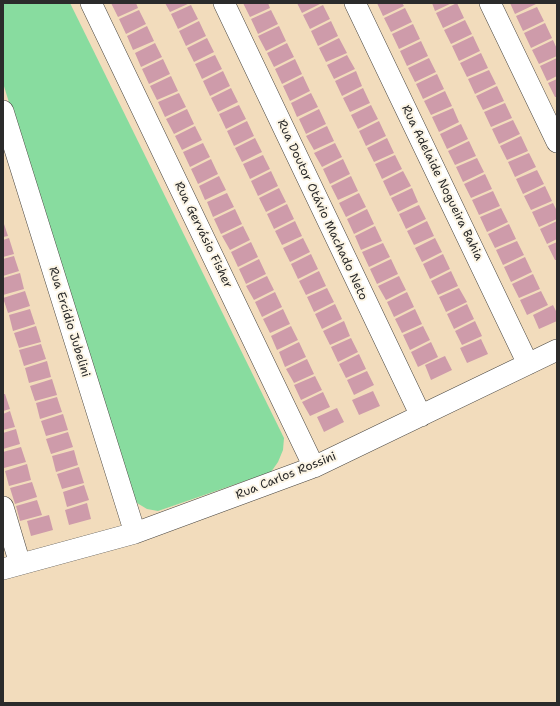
<!DOCTYPE html>
<html>
<head>
<meta charset="utf-8">
<style>
	body { margin:0 }
	#map { position:relative; width:560px; height:706px; overflow:hidden; background:#f2dcbc; font-family:"Shantell Sans",sans-serif }
	canvas { display:block }
	.frame { position:absolute; inset:0; border:4px solid #2b2b2b; pointer-events:none }
</style>
</head>
<body>
<div id="map">
<canvas width="560" height="706"></canvas>
<div class="frame"></div>
</div>
<script>
const context = document.querySelector('canvas').getContext('2d');
context.lineJoin = 'round';
function fill(path, color) { context.fillStyle = color; context.fill(path, 'evenodd'); }
const poly = rows => new Path2D(rows.map(r => 'M' + r).join(''));
function trace(path, color, width, dash) { context.strokeStyle = color; context.lineWidth = width; context.lineCap = dash ? 'butt' : 'round'; context.setLineDash(dash || []); context.stroke(path); }
function label(font, color, halo, rows, align = 'center') {
  context.font = font + ' "Shantell Sans",sans-serif'; context.lineWidth = 4; context.setLineDash([]); context.textBaseline = 'middle'; context.strokeStyle = halo; context.fillStyle = color; for (const [text, x, y, turn = 0] of rows) {
    context.save(); context.translate(x, y); context.rotate((+turn || 0) * Math.PI / 180); context.textAlign = isNaN(turn) ? turn : align; if (halo) context.strokeText(text, 0, 0); context.fillText(text, 0, 0); context.restore();
  }
}
fill(poly([
	[3,3,70,3,284,438,283,450,278,462,271,472,158,511,147,509,137,503,130,494,3,83]
]), '#88dc9f');
fill(poly([
	[111,3,136,3,138,8,118,17],
	[165,3,190,3,170,12],
	[243,3,268,3,270,8,250,17],
	[297,3,322,3,302,13],
	[377,3,402,3,404,6,383,16],
	[432,3,452,3,435,11],
	[457,3,464,18,443,28,436,13],
	[510,3,535,3,536,4,515,14],
	[191,5,198,19,178,29,171,14],
	[323,5,330,19,310,29,303,15],
	[537,7,544,21,523,31,516,16],
	[405,8,412,22,391,32,384,18],
	[139,10,146,24,126,34,119,19],
	[271,10,278,24,258,34,251,19],
	[465,20,472,34,451,44,444,30],
	[199,21,206,36,186,46,179,31],
	[331,21,338,36,318,46,311,31],
	[545,23,552,38,531,48,524,33],
	[413,24,420,39,399,49,392,34],
	[147,26,154,41,133,50,127,36],
	[279,26,286,41,266,51,258,36],
	[473,36,480,51,459,61,452,46],
	[207,38,214,52,194,62,187,48],
	[339,38,347,53,326,62,319,48],
	[553,40,557,49,557,56,539,64,532,50],
	[421,41,428,56,407,66,400,51],
	[155,43,162,57,141,67,135,53],
	[287,43,294,57,274,67,267,53],
	[481,53,488,68,467,77,460,63],
	[215,55,222,69,202,79,195,64],
	[347,55,355,69,334,79,327,65],
	[429,58,436,72,415,82,408,68],
	[557,58,557,76,547,81,540,66],
	[163,59,170,74,149,84,142,69],
	[295,59,302,74,282,84,275,69],
	[489,70,496,84,475,94,468,79],
	[223,71,230,86,210,96,203,81],
	[356,71,362,86,342,96,335,81],
	[437,74,444,89,423,99,416,84],
	[171,76,178,91,157,100,150,86],
	[303,76,310,91,290,101,283,86],
	[557,79,557,97,555,97,548,83],
	[497,86,504,101,483,110,476,96],
	[231,88,238,102,218,112,211,98],
	[363,88,370,103,350,112,343,98],
	[445,91,452,106,431,115,424,101],
	[179,93,186,107,165,117,158,102],
	[311,93,318,107,297,117,291,103],
	[505,103,512,118,491,127,484,112],
	[239,105,246,119,226,129,219,114],
	[371,105,378,119,358,129,351,115],
	[453,108,459,122,439,132,432,117],
	[187,109,194,124,174,134,166,119],
	[319,109,326,124,306,134,299,119],
	[513,120,520,134,499,144,492,129],
	[247,121,254,136,234,146,227,131],
	[379,121,386,136,366,146,359,131],
	[461,124,468,139,447,149,440,134],
	[195,126,202,140,182,150,175,136],
	[327,126,334,141,314,150,306,136],
	[521,136,528,151,507,160,500,146],
	[255,138,262,152,242,162,235,148],
	[387,138,394,153,374,162,367,148],
	[469,141,476,156,455,165,448,151],
	[203,143,210,157,190,167,183,152],
	[335,143,342,157,322,167,314,153],
	[529,153,536,167,515,177,508,162],
	[263,155,270,169,250,179,243,164],
	[395,155,402,169,382,179,375,164],
	[477,158,484,172,463,182,456,167],
	[211,159,218,174,198,184,191,169],
	[343,159,350,174,330,184,323,169],
	[537,170,544,184,523,194,516,179],
	[271,171,278,186,258,196,251,181],
	[403,171,411,186,390,196,383,181],
	[485,174,492,189,471,198,464,184],
	[219,176,226,190,205,200,199,186],
	[351,176,358,191,338,200,331,186],
	[545,186,552,201,531,210,524,196],
	[279,188,286,202,266,212,259,198],
	[412,188,418,202,398,212,391,198],
	[493,191,500,206,479,215,472,200],
	[227,193,234,207,213,217,207,202],
	[359,193,366,207,346,217,339,203],
	[553,203,557,211,557,219,539,227,532,212],
	[287,204,294,219,274,229,267,214],
	[419,205,426,219,406,229,399,214],
	[501,208,508,222,487,232,480,217],
	[235,209,242,224,221,234,214,219],
	[367,209,374,224,354,234,347,219],
	[3,221,8,236,3,237],
	[295,221,302,236,282,245,275,231],
	[427,221,434,236,414,245,407,231],
	[557,221,557,239,547,244,540,229],
	[509,224,516,239,495,248,488,234],
	[243,226,250,240,230,250,222,236],
	[375,226,382,241,361,250,355,236],
	[9,238,14,254,3,257,3,240],
	[303,238,310,252,290,262,283,248],
	[435,238,442,252,422,262,415,248],
	[517,241,524,255,503,265,496,250],
	[251,242,258,257,238,267,231,252],
	[557,242,557,260,555,260,548,246],
	[383,243,390,257,369,267,362,252],
	[311,254,318,269,298,279,291,264],
	[443,254,450,269,430,279,423,264],
	[14,256,19,271,3,276,3,259],
	[525,257,532,272,511,282,504,267],
	[259,259,266,274,246,284,239,269],
	[391,259,398,274,377,284,370,269],
	[319,271,326,286,306,295,299,281],
	[451,271,458,286,438,295,431,281],
	[20,273,24,289,3,295,3,278],
	[533,274,540,289,519,298,512,284],
	[267,276,274,290,254,300,246,286],
	[399,276,406,290,386,300,378,286],
	[327,288,334,302,314,312,307,297],
	[459,288,467,302,446,312,439,297],
	[25,291,30,306,8,313,3,298],
	[541,291,548,305,527,315,520,300],
	[275,292,282,307,262,317,255,302],
	[407,292,414,307,394,317,387,302],
	[335,304,342,319,322,329,315,314],
	[467,304,474,319,454,329,447,314],
	[553,305,557,313,557,321,539,329,533,315],
	[30,309,35,324,13,331,9,315],
	[283,309,290,324,270,333,263,319],
	[415,309,422,324,402,333,395,319],
	[344,321,350,336,330,345,323,331],
	[475,321,482,336,462,345,455,331],
	[36,326,41,342,19,348,14,333],
	[291,326,298,340,277,350,271,336],
	[423,326,430,340,410,350,403,335],
	[351,338,358,352,338,362,331,347],
	[481,339,488,354,467,363,460,348],
	[299,342,306,357,285,367,279,352],
	[431,342,438,357,418,367,411,352],
	[41,344,46,359,24,366,19,350],
	[359,354,366,369,346,378,339,364],
	[445,356,452,370,431,380,425,365],
	[307,359,314,374,294,383,286,369],
	[47,361,51,377,29,383,25,368],
	[367,371,374,385,354,395,347,380],
	[315,376,322,390,301,400,294,385],
	[52,379,57,395,35,401,30,386],
	[373,391,380,406,359,415,352,400],
	[323,392,330,407,310,416,302,402],
	[3,394,5,394,10,409,3,411],
	[57,397,62,412,40,419,36,403],
	[337,408,344,422,324,432,317,417],
	[10,411,15,427,3,430,3,414],
	[63,414,68,430,46,436,41,421],
	[16,429,20,444,3,449,3,433],
	[68,432,73,447,51,454,46,439],
	[21,447,26,462,4,468,3,452],
	[74,450,78,465,56,472,52,456],
	[27,464,31,480,9,486,5,471],
	[79,467,84,483,62,489,57,474],
	[32,482,37,497,15,504,10,488],
	[84,485,89,500,67,507,63,492],
	[37,500,42,515,20,521,16,506],
	[87,503,91,519,69,525,65,510],
	[49,515,53,530,31,536,27,521]
]), '#ce9baa');
const minor = poly([
	[91,3,314,467],
	[224,3,421,416],
	[355,3,528,364],
	[490,3,557,142],
	[3,111,135,533],
	[3,507,20,564],
	[3,569,135,533,314,467,557,350]
]);
trace(minor, '#494641', 22);
trace(minor, '#fff', 21);
label('12px', '#2b2b2b', '#fcf5e5', [
	["Rua Adelaide Nogueira Bahia",442,183,64],
	["Rua Doutor Otávio Machado Neto",322,210,65],
	["Rua Gervásio Fisher",203,235,64],
	["Rua Ercídio Jubelini",69,322,73],
	["Rua Carlos Rossini",286,476,-22]
]);
</script>
</body>
</html>
